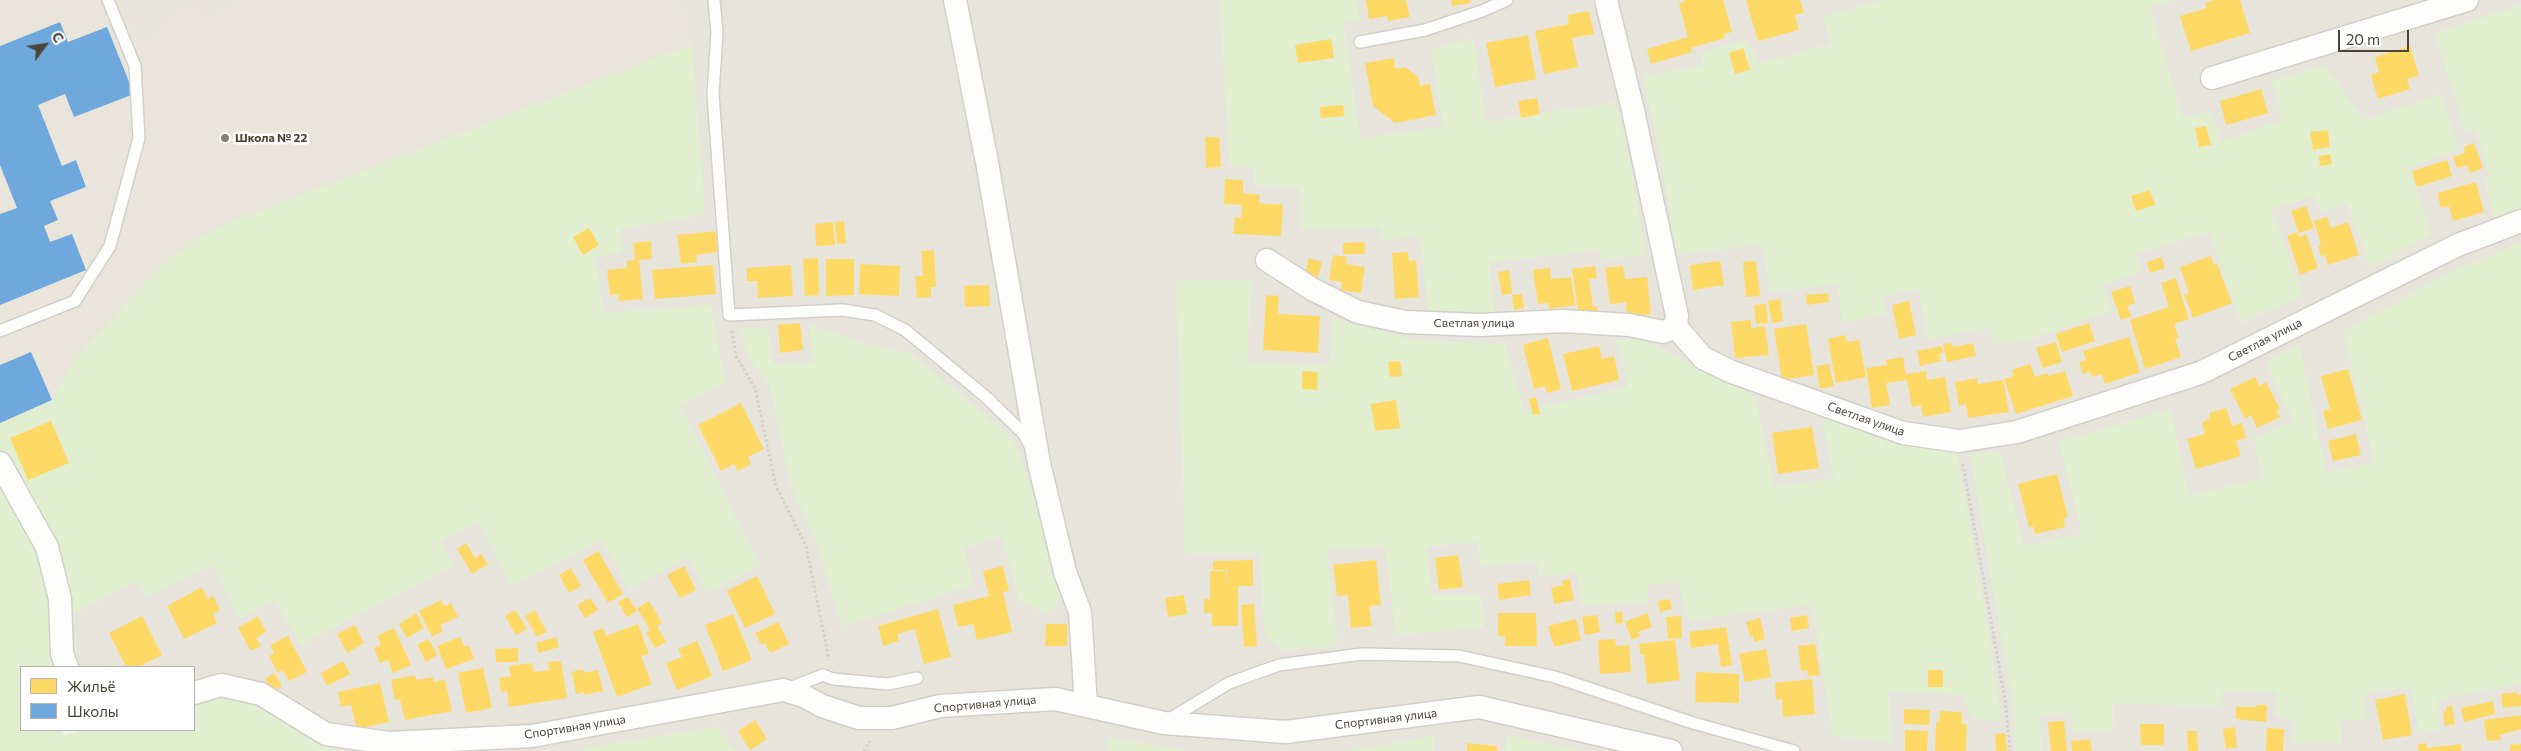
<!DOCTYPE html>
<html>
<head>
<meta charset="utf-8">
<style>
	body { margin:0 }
	#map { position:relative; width:2521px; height:751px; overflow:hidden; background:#f4f2ee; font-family:Commissioner,sans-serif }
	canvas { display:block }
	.legend { position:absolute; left:20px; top:666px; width:175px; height:65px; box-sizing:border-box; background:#fff; border:1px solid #b7b4b0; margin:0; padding:6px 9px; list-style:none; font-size:15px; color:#4b4439 }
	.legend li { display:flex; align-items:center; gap:10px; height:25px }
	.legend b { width:25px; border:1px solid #b7b4b0 }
	.north { position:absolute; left:20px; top:20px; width:50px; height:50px; -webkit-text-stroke:4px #fff; paint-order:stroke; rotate:59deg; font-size:14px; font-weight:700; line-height:20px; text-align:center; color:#4b4439 }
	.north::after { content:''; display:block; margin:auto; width:18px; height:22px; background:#4b4439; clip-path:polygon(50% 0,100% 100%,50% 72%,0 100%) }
	.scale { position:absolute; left:2338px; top:30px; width:71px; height:22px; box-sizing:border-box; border:2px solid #4b4439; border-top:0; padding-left:6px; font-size:15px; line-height:18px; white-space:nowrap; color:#4b4439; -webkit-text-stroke:4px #fff; paint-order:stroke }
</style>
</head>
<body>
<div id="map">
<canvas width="2521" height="751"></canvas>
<ul class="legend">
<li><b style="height:14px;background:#ffd966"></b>Жильё</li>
<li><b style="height:14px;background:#6fa8dc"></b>Школы</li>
</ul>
<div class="north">С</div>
<div class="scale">20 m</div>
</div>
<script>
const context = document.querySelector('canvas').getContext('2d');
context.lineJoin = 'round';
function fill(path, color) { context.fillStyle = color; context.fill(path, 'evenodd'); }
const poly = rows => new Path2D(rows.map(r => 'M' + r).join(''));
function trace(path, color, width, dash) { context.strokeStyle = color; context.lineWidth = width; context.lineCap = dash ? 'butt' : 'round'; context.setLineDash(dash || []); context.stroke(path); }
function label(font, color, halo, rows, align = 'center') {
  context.font = font + ' Commissioner,sans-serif'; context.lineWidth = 5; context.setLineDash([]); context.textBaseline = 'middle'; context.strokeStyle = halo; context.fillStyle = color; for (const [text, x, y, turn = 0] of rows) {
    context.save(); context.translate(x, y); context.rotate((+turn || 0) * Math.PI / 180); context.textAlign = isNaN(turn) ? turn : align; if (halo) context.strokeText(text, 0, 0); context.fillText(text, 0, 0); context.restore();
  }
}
fill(poly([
	[0,0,2521,0,2521,751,339,751,227,696,194,704,194,667,55,667,43,573,0,458]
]), '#e7e4dc');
fill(poly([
	[0,0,120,0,143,49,172,17,193,5,205,21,246,0,680,0,692,44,223,225,171,256,73,360,52,400,0,423]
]), '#eae5da');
fill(poly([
	[1219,0,1356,0,1359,20,1344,22,1360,138,1443,127,1431,49,1473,38,1486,122,1616,102,1630,161,1646,255,1603,259,1600,250,1489,263,1494,314,1429,316,1420,237,1381,239,1380,228,1301,229,1299,188,1255,185,1253,168,1230,166],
	[1882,0,2176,0,2150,7,2183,119,2211,110,2220,141,2282,120,2272,81,2326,65,2363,120,2440,94,2459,150,2409,167,2432,235,2370,268,2347,204,2321,212,2314,196,2272,210,2303,296,2241,323,2209,232,2136,254,2141,272,2103,285,2112,311,2029,340,1994,345,1990,327,1928,339,1918,289,1882,297,1886,315,1843,323,1837,284,1770,292,1762,244,1677,255,1660,153,1642,76,1703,65,1701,52,1746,40,1760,63,1830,44,1823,17],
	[2521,5,2521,211,2495,222,2483,178,2489,175,2476,129,2465,131,2435,33],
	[692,44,705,215,620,229,622,253,595,256,604,313,711,305,725,383,681,406,760,566,707,594,687,557,629,589,601,540,512,586,479,523,441,541,454,565,300,646,275,601,240,619,213,565,147,596,136,581,71,616,57,541,0,447,0,423,52,400,73,360,171,256,223,225],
	[2521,242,2521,684,2438,699,2441,729,2419,732,2411,687,2365,693,2365,721,2341,719,2342,743,2293,743,2293,720,2276,717,2276,692,2221,691,2221,706,2114,704,2113,731,2073,732,2071,713,2040,714,2042,751,2016,751,2012,700,1970,453,2000,452,2024,546,2082,534,2059,442,2170,409,2189,495,2262,478,2254,438,2294,421,2266,364,2299,343,2326,472,2374,462,2343,331,2453,271],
	[1176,280,1252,280,1247,362,1330,365,1332,318,1414,340,1505,344,1524,411,1628,387,1617,339,1642,339,1755,396,1774,487,1834,478,1821,413,1956,447,1991,645,2001,721,1971,718,1964,695,1889,691,1892,743,1833,736,1812,605,1689,620,1678,583,1647,585,1649,601,1582,606,1577,573,1539,577,1537,561,1481,567,1477,542,1427,547,1432,594,1481,594,1485,628,1396,635,1385,546,1327,550,1338,646,1282,651,1264,634,1260,554,1185,553],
	[810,325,863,343,910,353,1012,437,1039,507,1062,600,1046,614,1019,601,1002,536,964,548,973,585,842,627,818,547,790,483,769,383,749,360,740,329,768,328,773,364,812,363],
	[0,458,43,573,55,667,21,667,21,730,62,730,63,735,86,730,194,730,194,704,227,696,267,707,325,744,339,751,0,751],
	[716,726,737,751,586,751,585,748],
	[1507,735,1583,751,1505,751],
	[1434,736,1434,751,1347,751,1354,750],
	[1107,737,1184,750,1184,751,1109,751]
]), '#e1eecf');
fill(poly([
	[1366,0,1406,0,1410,17,1388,21,1387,16,1369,19],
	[1451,0,1470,0,1471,3,1452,6],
	[1686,0,1723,0,1732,32,1724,34,1725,38,1691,48,1692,52,1651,64,1647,49,1688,37,1679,4],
	[1746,0,1800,0,1804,12,1795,15,1799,30,1758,41],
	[2215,0,2240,0,2250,33,2191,51,2180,16,2207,8,2205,3],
	[1589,11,1594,34,1572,38,1578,67,1544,74,1535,31,1569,24,1567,15],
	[1528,35,1536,79,1495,87,1486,43],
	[1331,39,1334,58,1298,63,1295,45],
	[2410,46,2419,76,2407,79,2410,89,2378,99,2371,75,2379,72,2375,57],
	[1743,48,1750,70,1735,74,1729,53],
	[1394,58,1395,69,1405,67,1418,77,1420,86,1430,84,1436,115,1395,123,1373,106,1365,63],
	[2261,89,2268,113,2226,125,2220,101],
	[1537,98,1540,114,1521,118,1518,101],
	[1343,105,1344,116,1321,118,1320,107],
	[2206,126,2211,145,2199,147,2195,128],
	[2328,130,2330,147,2313,150,2310,132],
	[1205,137,1219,137,1221,167,1206,168],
	[2474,143,2483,168,2470,173,2467,165,2457,168,2453,157,2465,153,2464,147],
	[2330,154,2332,164,2320,166,2319,156],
	[2447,160,2452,176,2417,187,2412,171],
	[1225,179,1243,180,1243,193,1260,195,1259,203,1283,205,1281,236,1233,234,1235,217,1241,218,1242,205,1224,204],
	[2476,182,2484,212,2453,221,2449,206,2441,208,2437,193],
	[2150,190,2155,205,2136,211,2131,196],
	[2306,206,2314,228,2299,233,2291,211],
	[2327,217,2331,228,2348,222,2359,255,2328,265,2325,255,2321,256,2318,246,2321,245,2314,221],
	[844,221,846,243,837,244,835,222],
	[833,222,835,245,816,246,815,224],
	[589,228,599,245,583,255,573,237],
	[717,231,719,252,696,255,697,262,681,264,677,235],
	[2298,232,2299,237,2306,234,2318,268,2300,275,2287,236],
	[651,241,652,259,639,260,643,299,619,301,618,294,610,295,607,270,627,268,627,261,635,260,633,243],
	[1365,242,1365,254,1343,254,1343,243],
	[934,250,936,287,931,287,931,297,917,298,915,276,923,276,921,251],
	[1408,252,1409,261,1416,260,1419,297,1395,299,1392,253],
	[1333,255,1347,257,1346,264,1365,267,1361,293,1341,290,1342,282,1329,280],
	[2211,256,2214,265,2217,264,2232,303,2193,318,2184,295,2189,293,2180,267],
	[2161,257,2165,268,2150,273,2147,262],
	[818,258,819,295,805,296,803,259],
	[1309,258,1322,262,1316,284,1303,280],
	[826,259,854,259,854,295,826,296],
	[1720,261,1724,285,1693,290,1690,265],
	[1756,261,1760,296,1746,297,1743,262],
	[860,264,900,266,899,296,859,294],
	[713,265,716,294,655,299,652,270],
	[791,265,793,296,758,298,757,281,747,281,747,268],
	[1595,266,1597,278,1589,279,1593,307,1597,306,1599,317,1579,319,1572,269],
	[1623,266,1625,279,1647,277,1651,314,1627,317,1626,302,1610,304,1605,268],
	[1550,268,1551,279,1571,277,1575,305,1549,309,1548,303,1538,304,1533,270],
	[1509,270,1512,293,1502,295,1498,272],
	[2176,278,2189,319,2174,324,2179,338,2175,339,2181,357,2145,369,2130,320,2169,307,2161,283],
	[989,285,990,306,965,307,964,286],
	[2130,286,2135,303,2127,306,2131,317,2121,320,2111,292],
	[1828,293,1829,302,1807,305,1806,295],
	[1522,294,1524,308,1514,310,1512,295],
	[1266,295,1279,296,1278,314,1320,316,1318,353,1263,350],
	[1780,299,1783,321,1772,323,1768,301],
	[1909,301,1916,335,1899,339,1892,305],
	[1766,304,1768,323,1756,324,1754,305],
	[1751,320,1751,328,1765,326,1769,355,1735,358,1731,322],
	[800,323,803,350,780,353,778,325],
	[2089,323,2095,341,2062,352,2056,334],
	[1806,324,1814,375,1782,380,1774,329],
	[1845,335,1847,342,1859,340,1866,377,1836,383,1828,339],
	[2129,337,2140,372,2105,384,2102,374,2092,377,2090,371,2083,374,2079,362,2086,360,2083,351],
	[1548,338,1561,389,1547,393,1545,386,1534,389,1523,345],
	[2056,342,2062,362,2043,368,2036,348],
	[1952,343,1953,347,1973,343,1976,356,1947,362,1943,344],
	[1599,346,1602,359,1614,356,1619,380,1572,391,1563,354],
	[1942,346,1943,353,1939,354,1941,361,1920,366,1917,351],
	[1903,357,1906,374,1926,371,1927,380,1945,377,1951,412,1923,417,1921,405,1912,407,1907,380,1886,383,1890,405,1872,408,1866,368,1887,365,1886,360],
	[1400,361,1402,376,1390,377,1388,362],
	[1829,364,1834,386,1820,389,1816,366],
	[2030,364,2035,377,2047,373,2048,376,2065,371,2073,396,2016,414,2004,379,2014,376,2012,370],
	[2348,369,2362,420,2328,429,2323,411,2330,409,2321,376],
	[1302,371,1318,372,1317,390,1302,389],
	[2255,377,2260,386,2266,382,2280,409,2276,410,2280,417,2257,428,2251,415,2245,419,2230,389],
	[1977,378,1978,384,2003,380,2009,412,1968,418,1966,404,1959,406,1955,382],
	[1536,397,1540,414,1533,415,1529,399],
	[1396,400,1400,428,1375,431,1371,404],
	[741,403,764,449,748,457,751,464,738,471,734,464,721,471,698,425],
	[2226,408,2232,426,2242,423,2246,438,2236,441,2241,456,2196,469,2187,439,2205,434,2202,422,2210,419,2209,413],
	[51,421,69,463,28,480,10,438],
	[1812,427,1819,468,1778,474,1772,433],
	[2356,434,2361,455,2333,461,2328,441],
	[2057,474,2068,517,2063,518,2065,527,2035,534,2033,526,2029,527,2018,484],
	[466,543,475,558,481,554,488,564,472,574,457,549],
	[598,551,623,594,608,603,583,560],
	[1458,555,1463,587,1439,590,1435,558],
	[1253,560,1253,586,1238,586,1238,626,1212,626,1212,613,1204,613,1204,599,1210,599,1210,571,1226,571,1227,587,1227,570,1213,570,1213,561],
	[1376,560,1381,605,1369,606,1372,626,1351,628,1348,595,1337,596,1333,565],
	[684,566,696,590,680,598,667,575],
	[1003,566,1009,591,1003,592,1012,632,977,640,973,624,958,627,953,605,989,596,983,571],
	[571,568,581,586,569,593,559,575],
	[757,576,775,614,745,628,727,591],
	[1570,579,1574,600,1554,604,1551,588,1563,585,1562,581],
	[1529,580,1531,595,1499,600,1497,584],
	[202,587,208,599,213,596,220,610,213,614,217,623,184,639,167,606],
	[1184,595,1187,614,1168,617,1165,598],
	[628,597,637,611,627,617,618,602],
	[590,598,598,610,585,618,577,605],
	[1670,599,1672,609,1660,612,1658,601],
	[441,600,444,606,451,603,458,617,440,625,443,631,432,637,419,611],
	[649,601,662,623,657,626,666,642,655,648,646,633,650,630,637,608],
	[1254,604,1257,646,1244,647,1241,605],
	[938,609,951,657,924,664,915,629,897,634,899,641,883,646,878,626],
	[515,610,527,629,516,635,505,616],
	[535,610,547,632,537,637,525,616],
	[1615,612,1622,612,1623,623,1616,624],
	[416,613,424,628,407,638,399,624],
	[1498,613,1536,613,1537,646,1505,646,1505,636,1498,636],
	[1647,613,1652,627,1638,632,1640,636,1632,640,1625,622],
	[733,614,752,660,723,671,705,625],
	[1597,615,1600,632,1585,635,1582,617],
	[1807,615,1809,628,1792,631,1790,618],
	[142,616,162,655,138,667,126,667,109,633],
	[258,616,266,632,256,638,261,646,251,651,238,628],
	[1681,616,1682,638,1668,639,1666,617],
	[1760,618,1765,639,1754,642,1753,635,1750,636,1746,622],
	[1576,619,1581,640,1554,647,1548,626],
	[778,622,789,644,770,653,765,643,761,645,755,633],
	[638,624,649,654,641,656,652,684,617,697,593,632,603,628,606,636],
	[1046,624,1067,624,1067,646,1045,646],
	[355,625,364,643,347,653,337,634],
	[1726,627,1732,665,1721,667,1718,644,1691,648,1689,632],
	[394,628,411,665,393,673,388,660,380,663,374,648,381,645,377,636],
	[288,636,307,672,289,681,283,670,278,673,269,656,274,653,270,645],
	[460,637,464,647,469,645,474,659,446,669,437,646],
	[556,637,559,647,538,653,536,643],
	[428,639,438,655,426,662,417,645],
	[1615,639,1616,646,1629,645,1631,672,1600,674,1598,640],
	[1675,640,1680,680,1647,684,1644,654,1640,654,1639,644],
	[697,641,712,676,677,690,666,663,682,657,678,649],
	[1815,644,1820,675,1808,676,1807,670,1801,671,1798,646],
	[518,648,518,662,496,662,495,649],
	[1766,649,1771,677,1745,682,1739,654],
	[343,661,350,674,327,686,321,673],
	[561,661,567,698,509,707,507,691,501,692,499,678,511,676,509,666,532,663,534,672,549,670,548,662],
	[483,668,492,708,466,713,458,673],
	[583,669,584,673,598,670,603,691,584,695,584,692,576,694,572,672],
	[1928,670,1943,670,1943,687,1928,687],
	[1696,672,1739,674,1739,703,1695,702],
	[274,673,282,686,272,692,265,679],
	[415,675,416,680,433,677,434,682,445,680,452,711,405,720,400,699,395,700,391,680],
	[1812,679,1815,714,1783,717,1782,699,1776,700,1775,683],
	[380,683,389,722,357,729,351,705,341,707,338,692],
	[2517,692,2517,695,2521,694,2521,706,2503,708,2501,694],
	[2405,694,2412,735,2383,740,2375,700],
	[2493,701,2495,714,2464,722,2461,708],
	[2257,705,2267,705,2266,722,2236,719,2236,707,2257,707],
	[2452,706,2455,724,2445,726,2443,712,2447,711,2446,707],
	[1904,709,1930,710,1929,725,1904,724],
	[1940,711,1962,712,1962,724,1967,724,1966,751,1935,751,1936,722,1939,723],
	[2521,715,2521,729,2500,735,2501,740,2487,741,2484,720],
	[755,720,767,739,750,750,738,731],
	[2064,721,2067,751,2051,751,2048,722],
	[2140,724,2164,724,2164,745,2141,745],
	[2235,727,2237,747,2226,749,2223,729],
	[2267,728,2284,729,2283,751,2266,751],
	[1905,730,1928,731,1927,751,1905,751],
	[2187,731,2197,731,2198,751,2188,751],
	[2005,733,2007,751,1996,751,1995,734],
	[2090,739,2092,751,2072,751,2071,741],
	[1467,743,1497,746,1497,751,1467,751],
	[2427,743,2427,748,2461,744,2462,751,2419,751,2418,744],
	[2521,744,2521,751,2510,751,2510,745]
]), '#ffd966');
fill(poly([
	[60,22,68,42,107,27,134,94,74,117,65,94,38,105,62,166,76,160,86,187,50,201,58,220,44,226,50,242,72,234,86,270,0,305,0,214,17,208,0,165,0,46],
	[31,352,52,400,0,423,0,365]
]), '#6fa8dc');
const lane = poly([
	[714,0,717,32,713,94,729,315,842,310,875,315,905,330,986,397,1024,434,1030,446],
	[1360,42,1425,30,1482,11,1507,0],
	[0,331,75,301,110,246,139,138,135,66,108,0],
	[787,689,823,675,833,679,888,684,917,678],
	[1168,720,1229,683,1279,665,1362,654,1459,656,1555,677,1693,723,1794,751]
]);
const street = poly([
	[955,0,987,162,1039,463,1065,572,1080,612,1086,704],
	[1606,0,1632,106,1677,316,1676,327],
	[2212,78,2467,0],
	[1267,260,1312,289,1358,312,1405,322,1480,325,1563,321,1629,325,1663,332,1676,327,1703,358,1732,372,1903,433,1959,441,2017,432,2200,373,2458,245,2521,221],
	[0,463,47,547,60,599,62,654,67,667],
	[194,693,221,685,261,694,326,734,389,743,532,736,783,690,804,696,822,706,859,718,892,718,940,706,1055,699,1164,723,1286,732,1479,707,1671,751]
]);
trace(lane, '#d2d0cb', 14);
trace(street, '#d2d0cb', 25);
trace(poly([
	[732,331,736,356,755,388,776,486,806,546,829,660],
	[1963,464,2005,700,2010,751],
	[864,751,870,741]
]), '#d3d2cc', 3, [2.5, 2.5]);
trace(lane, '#fdfdfc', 11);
trace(street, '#fdfdfc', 22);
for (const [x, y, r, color] of [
	[225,138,5,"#868178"]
]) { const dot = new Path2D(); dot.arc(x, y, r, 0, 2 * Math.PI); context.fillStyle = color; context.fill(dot); trace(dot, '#fff', 2); }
label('bold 12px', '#4b4439', '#fff', [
	["Школа № 22",235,138]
], 'left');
label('12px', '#4b4439', '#fff', [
	["Светлая улица",1474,323],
	["Светлая улица",2265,340,-27],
	["Светлая улица",1866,419,19],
	["Спортивная улица",985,704,-5],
	["Спортивная улица",1386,719,-7],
	["Спортивная улица",575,727,-9]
]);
</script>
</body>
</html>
